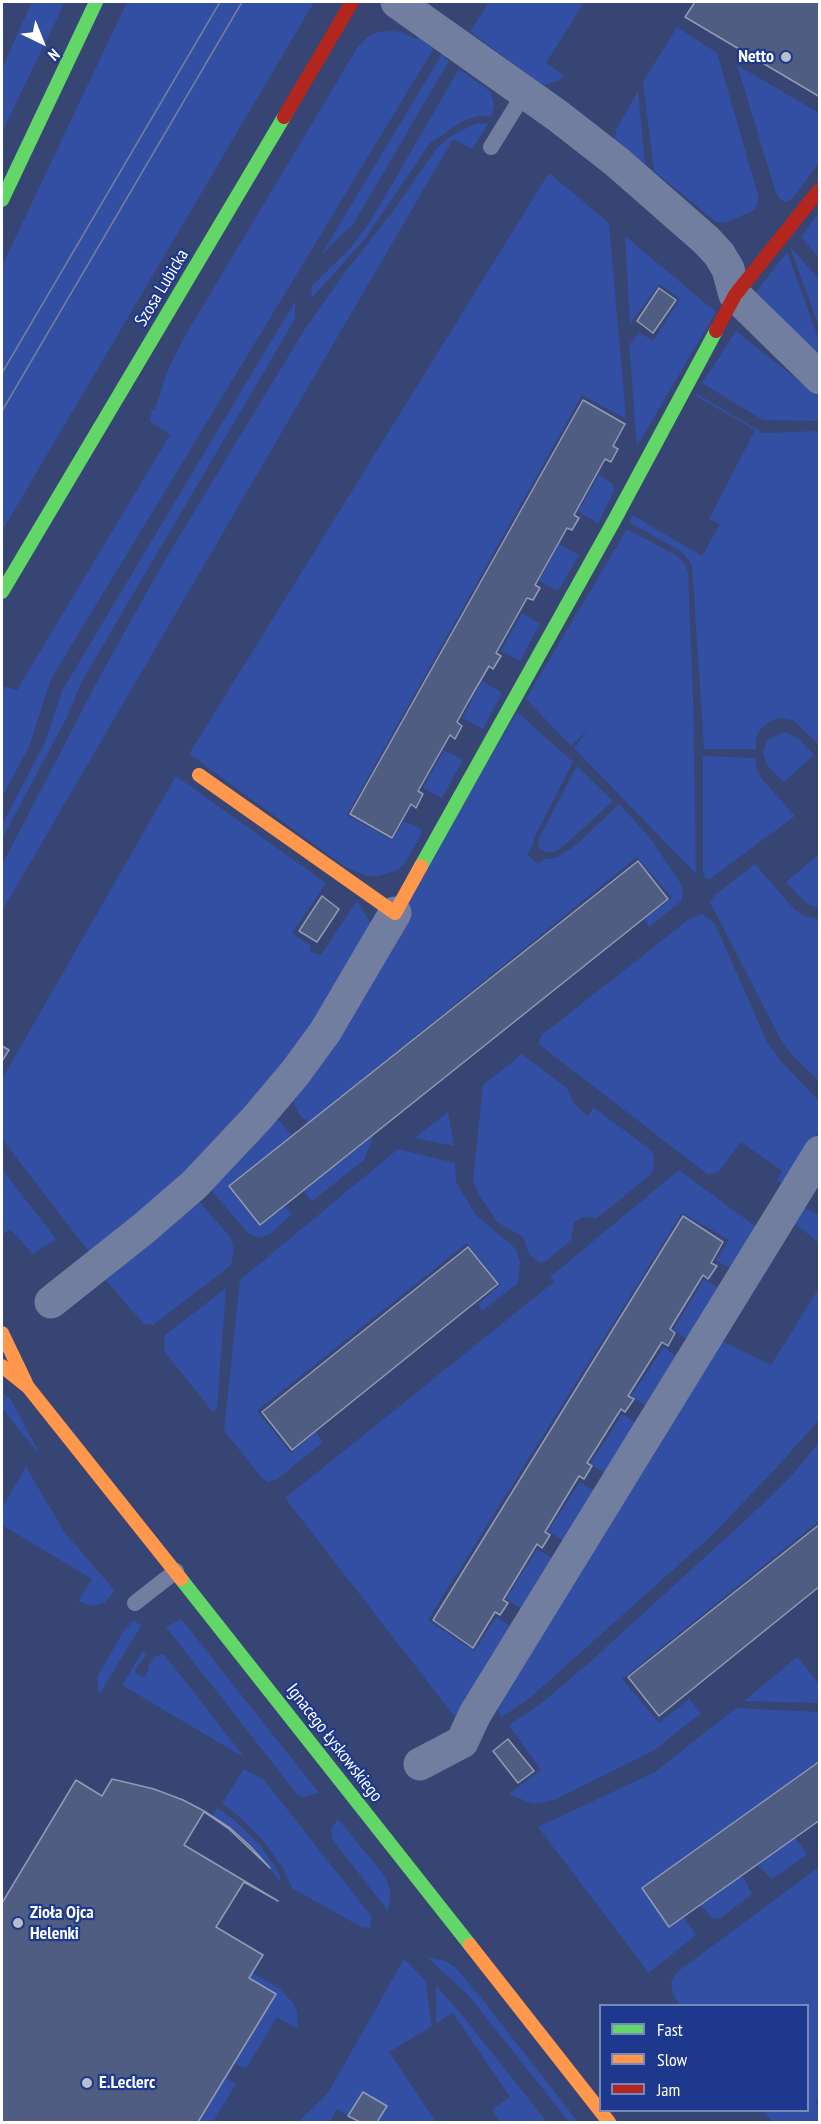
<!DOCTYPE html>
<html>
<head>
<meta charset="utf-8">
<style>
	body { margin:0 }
	#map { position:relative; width:821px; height:2124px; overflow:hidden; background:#364573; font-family:"PT Sans Narrow",sans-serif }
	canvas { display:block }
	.frame { position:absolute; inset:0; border:3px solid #fff; pointer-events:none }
	.legend { position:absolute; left:599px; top:2004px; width:210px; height:108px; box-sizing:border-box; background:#1d388c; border:2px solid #7788ba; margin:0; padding:8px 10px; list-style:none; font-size:18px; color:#fff }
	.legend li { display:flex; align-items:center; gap:12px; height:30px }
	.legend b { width:30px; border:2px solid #7788ba }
	.north { position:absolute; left:12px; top:12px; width:60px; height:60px; -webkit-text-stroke:4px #1d388c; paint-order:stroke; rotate:137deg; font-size:16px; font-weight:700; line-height:24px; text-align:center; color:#fff }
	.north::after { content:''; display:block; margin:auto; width:21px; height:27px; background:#fff; clip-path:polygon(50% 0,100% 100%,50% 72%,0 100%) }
</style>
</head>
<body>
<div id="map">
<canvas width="821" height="2124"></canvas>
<div class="frame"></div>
<ul class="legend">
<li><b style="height:8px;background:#63d668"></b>Fast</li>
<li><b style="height:8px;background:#ff974d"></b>Slow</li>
<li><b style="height:8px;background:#b3261e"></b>Jam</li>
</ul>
<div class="north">N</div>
</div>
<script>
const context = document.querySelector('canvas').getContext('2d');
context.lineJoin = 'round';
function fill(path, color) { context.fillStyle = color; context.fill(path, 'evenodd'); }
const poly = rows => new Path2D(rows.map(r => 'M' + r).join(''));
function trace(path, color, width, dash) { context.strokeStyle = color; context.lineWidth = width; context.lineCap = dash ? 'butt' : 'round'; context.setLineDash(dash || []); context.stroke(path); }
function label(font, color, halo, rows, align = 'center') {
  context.font = font + ' "PT Sans Narrow",sans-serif'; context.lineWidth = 4.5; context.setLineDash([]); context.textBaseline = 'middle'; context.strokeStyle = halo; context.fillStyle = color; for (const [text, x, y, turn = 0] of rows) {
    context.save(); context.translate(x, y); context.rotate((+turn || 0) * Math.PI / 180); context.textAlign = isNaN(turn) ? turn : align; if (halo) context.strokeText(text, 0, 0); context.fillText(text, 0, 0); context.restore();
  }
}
fill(poly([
	[32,2,65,2,2,132,2,68],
	[127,2,314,2,2,531,2,266],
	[489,2,584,2,546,63,564,75,558,81,544,85,537,81,470,32],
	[677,27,717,53,759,198,755,210,724,223,716,222,654,171,643,82],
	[394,31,403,33,416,39,418,37,434,48,51,679,29,747,2,797,2,686,17,690,170,435,150,421,152,410,155,409,167,372,182,341,357,48,368,37,378,32],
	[442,54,449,61,354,223,321,255],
	[737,65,819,113,819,163,791,200,785,202,779,198,775,190],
	[459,69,491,92,494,106,491,116,477,116,463,121,430,143,364,240,311,299,312,286,351,247,370,222],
	[638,91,645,165,615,139,616,130],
	[489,123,472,149,453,139,2,911,2,865,99,678,163,563,305,329,346,271,394,210,437,148,451,136,475,124],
	[549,173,609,223,626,419,582,395,347,815,392,840,404,821,421,829,422,833,405,863,397,870,379,876,367,876,347,868,189,754],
	[819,212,819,258,801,237],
	[625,236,716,312,637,446,629,345,639,332,653,341,680,299,659,284,630,324],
	[790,247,819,279,819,327],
	[787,252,819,340,819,353,761,302,757,294,757,291],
	[295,301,295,319,82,681,66,719,2,839,2,825,45,742,62,691],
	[736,331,819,397,819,421,763,420,702,383],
	[697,394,763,433,819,431,819,745,793,720,781,718,770,721,761,728,756,738,756,749,704,749,692,565,682,552,629,522,632,515,702,556,720,524,709,519,755,430,696,396],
	[599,475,613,484,614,491,598,523,578,512],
	[627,529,677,556,685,564,688,572,693,697,696,874,574,748,588,730,571,746,526,699],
	[559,544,579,555,558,591,539,581],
	[522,613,540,624,520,661,501,651],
	[482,681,502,693,483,729,462,718],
	[517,712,573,762,534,838,533,844,527,854,538,864,544,859,556,858,576,845,619,804,650,838,681,884,683,894,681,901,649,927,644,918,672,898,637,857,308,1123,298,1113,293,1101,292,1094],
	[785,732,798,738,814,755,784,782,767,765,763,754,767,741,772,737],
	[444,750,463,760,442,798,423,788],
	[703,756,755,758,757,770,762,779,795,816,710,879,706,878,703,873],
	[577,766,613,801,567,843,555,852,546,852,540,848,538,843,539,838],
	[176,776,326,883,292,933,311,946,310,952,321,955,357,901,370,922,374,933,288,1070,96,1261,2,1139,2,1079],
	[819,854,819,908,809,905,804,901,786,882],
	[755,864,795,910,804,916,819,919,819,1081,793,1056,782,1042,710,902,714,896],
	[702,914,715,924,767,1042,780,1060,819,1101,819,1129,786,1186,777,1180,782,1171,741,1142,719,1171,713,1174,707,1174,540,1045,539,1041,542,1035,689,919],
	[522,1054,567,1088,573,1102,588,1117,593,1107,651,1150,654,1156,653,1170,649,1176,597,1218,582,1217,574,1223,571,1240,547,1260,541,1263,534,1259,528,1252,523,1237,497,1222,478,1193,473,1180,483,1085],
	[448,1112,454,1146,414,1138],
	[272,1113,292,1135,229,1186,260,1225,285,1206,292,1214,269,1235,258,1238,248,1233,210,1189],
	[374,1134,364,1160,312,1201,303,1191],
	[398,1149,455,1163,456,1182,476,1215,516,1249,520,1262,518,1283,482,1311,478,1304,500,1285,467,1243,257,1411,291,1453,316,1432,323,1442,276,1480,268,1482,263,1479,224,1431,240,1280],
	[2,1169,56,1239,33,1254,10,1229,2,1235],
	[679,1170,759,1229,731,1269,716,1260,729,1240,682,1213,428,1620,474,1651,496,1617,512,1627,455,1717,285,1498,554,1282,550,1277],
	[193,1194,231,1238,234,1251,231,1265,153,1325,144,1324,102,1276],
	[799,1205,819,1215,819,1243,794,1223],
	[704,1279,722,1290,690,1341,673,1330],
	[226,1288,217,1409,213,1412,164,1351,165,1335],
	[819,1288,819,1420,778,1466,711,1536,532,1696,501,1718,495,1701,722,1341,771,1365],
	[664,1347,679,1359,649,1408,631,1396],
	[2,1394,6,1395,12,1401,40,1455,2,1408],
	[622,1414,638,1424,607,1474,590,1464],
	[819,1442,819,1521,622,1679,659,1723,689,1699,701,1713,653,1751,554,1800,533,1804,509,1794,541,1770,509,1725,543,1702,590,1662,762,1505,794,1473],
	[26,1467,65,1533,115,1591,104,1603,93,1606,78,1601,92,1579,2,1525,2,1508],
	[580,1482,596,1492,565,1542,548,1531],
	[537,1549,554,1559,523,1610,506,1599],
	[182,1619,182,1620,319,1793,303,1797,297,1794,166,1627],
	[134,1620,141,1626,99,1695,97,1677,123,1632],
	[142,1652,147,1653,148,1655,146,1654,141,1663,139,1663,135,1669,135,1672,142,1677,145,1676,149,1670,147,1668,153,1659,152,1657,164,1654,245,1758,122,1685],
	[797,1657,819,1684,819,1703,744,1701],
	[736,1708,819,1712,819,1761,642,1888,669,1927,684,1917,696,1935,649,1973,538,1827,655,1772],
	[244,1769,264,1780,372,1917,370,1928,361,1927,292,1888,284,1870,265,1843,240,1817,222,1803],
	[217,1808,233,1819,261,1846,277,1870,282,1883,250,1846,230,1828,212,1817],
	[338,1819,385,1876,390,1890,390,1900,388,1911,332,1839,331,1828],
	[795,1837,807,1855,772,1879,757,1865],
	[819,1867,820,2095,815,2103,819,2107,819,2122,773,2122,763,2111,808,2110,808,2006,680,2005,673,1995,671,1982,677,1972],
	[742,1875,752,1894,721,1918,714,1919,700,1905],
	[427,1957,445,1961,455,1967,482,1999,578,2122,569,2122,469,1996],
	[404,1959,425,1980,432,2026,389,2052,436,2122,377,2122,387,2106,348,2116,337,2109,330,2122,298,2122,328,2093],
	[252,1973,279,1988,293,2003,297,2011,298,2029,277,2017,246,2069,235,2064,227,2078,236,2084,213,2122,198,2122,276,1995,249,1978],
	[436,1986,457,2009,547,2122,501,2122,492,2110,510,2097,453,2013,436,2023]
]), '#324fa3');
const building = poly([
	[695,2,820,2,820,97,685,17,695,2],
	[659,288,676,300,653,333,637,321,659,288],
	[583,400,625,424,613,446,618,449,611,462,605,459,574,515,579,518,572,530,567,528,535,585,540,588,533,600,527,598,496,653,501,656,493,669,489,666,468,702,457,722,462,726,455,739,450,735,418,791,423,794,416,808,411,804,392,838,350,814,583,400],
	[638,861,668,899,260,1225,229,1186,638,861],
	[322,896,339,909,317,942,299,931,322,896],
	[2,1046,9,1050,2,1061,2,1046],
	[683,1216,723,1242,711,1263,717,1266,708,1279,703,1275,670,1329,675,1333,668,1346,662,1342,628,1396,634,1399,625,1412,621,1409,587,1463,592,1466,584,1479,579,1476,545,1532,550,1535,542,1548,537,1544,503,1600,508,1603,500,1615,495,1612,473,1648,433,1620,683,1216],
	[468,1247,498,1284,292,1450,262,1412,468,1247],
	[820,1524,820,1586,659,1716,628,1677,820,1524],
	[508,1739,534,1771,518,1783,493,1751,508,1739],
	[820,1761,820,1820,669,1927,642,1888,820,1761],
	[112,1779,154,1789,183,1800,204,1811,230,1828,250,1846,270,1868,229,1829,204,1812,184,1845,278,1901,244,1882,216,1927,263,1955,249,1978,276,1994,198,2122,2,2122,2,1903,76,1780,102,1796,112,1779],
	[363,2092,387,2106,377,2122,360,2122,348,2116,363,2092]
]);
fill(building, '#505d82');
trace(building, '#929ab5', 1.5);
trace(poly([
	[491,147,525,92],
	[135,1603,176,1571]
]), '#727e9f', 16);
trace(poly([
	[397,2,558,116,617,162,706,240,719,254,728,269,735,295,820,378],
	[51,1302,143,1229,194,1185,257,1118,295,1073,325,1032,395,913],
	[420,1764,462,1742,475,1714,820,1152]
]), '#727e9f', 33);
trace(poly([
	[2,200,96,2],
	[2,592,284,117],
	[421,866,615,519,716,331],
	[181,1579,470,1945]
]), '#63d668', 14);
trace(poly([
	[199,775,395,913,421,866],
	[2,1333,26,1383],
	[2,1366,28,1387,181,1579],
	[470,1945,609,2122]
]), '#ff974d', 14);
trace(poly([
	[284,117,352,2],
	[716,331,735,295,820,189]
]), '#b3261e', 14);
trace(poly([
	[2,373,220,2],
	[2,411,242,2]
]), '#737e9e', 1.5);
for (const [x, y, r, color] of [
	[786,57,6,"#b9bece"],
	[18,1923,6,"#b9bece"],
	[87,2083,6,"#b9bece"]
]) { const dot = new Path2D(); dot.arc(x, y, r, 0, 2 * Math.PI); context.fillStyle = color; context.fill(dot); trace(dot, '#1d388c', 2); }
label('bold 18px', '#fff', '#1d388c', [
	["Netto",774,57,"right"],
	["Zioła Ojca",30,1913],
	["Helenki",30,1934],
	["E.Leclerc",99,2083]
], 'left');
label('18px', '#fff', '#1d388c', [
	["Szosa Lubicka",162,288,-59],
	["Ignacego Łyskowskiego",334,1743,52]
]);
</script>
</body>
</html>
